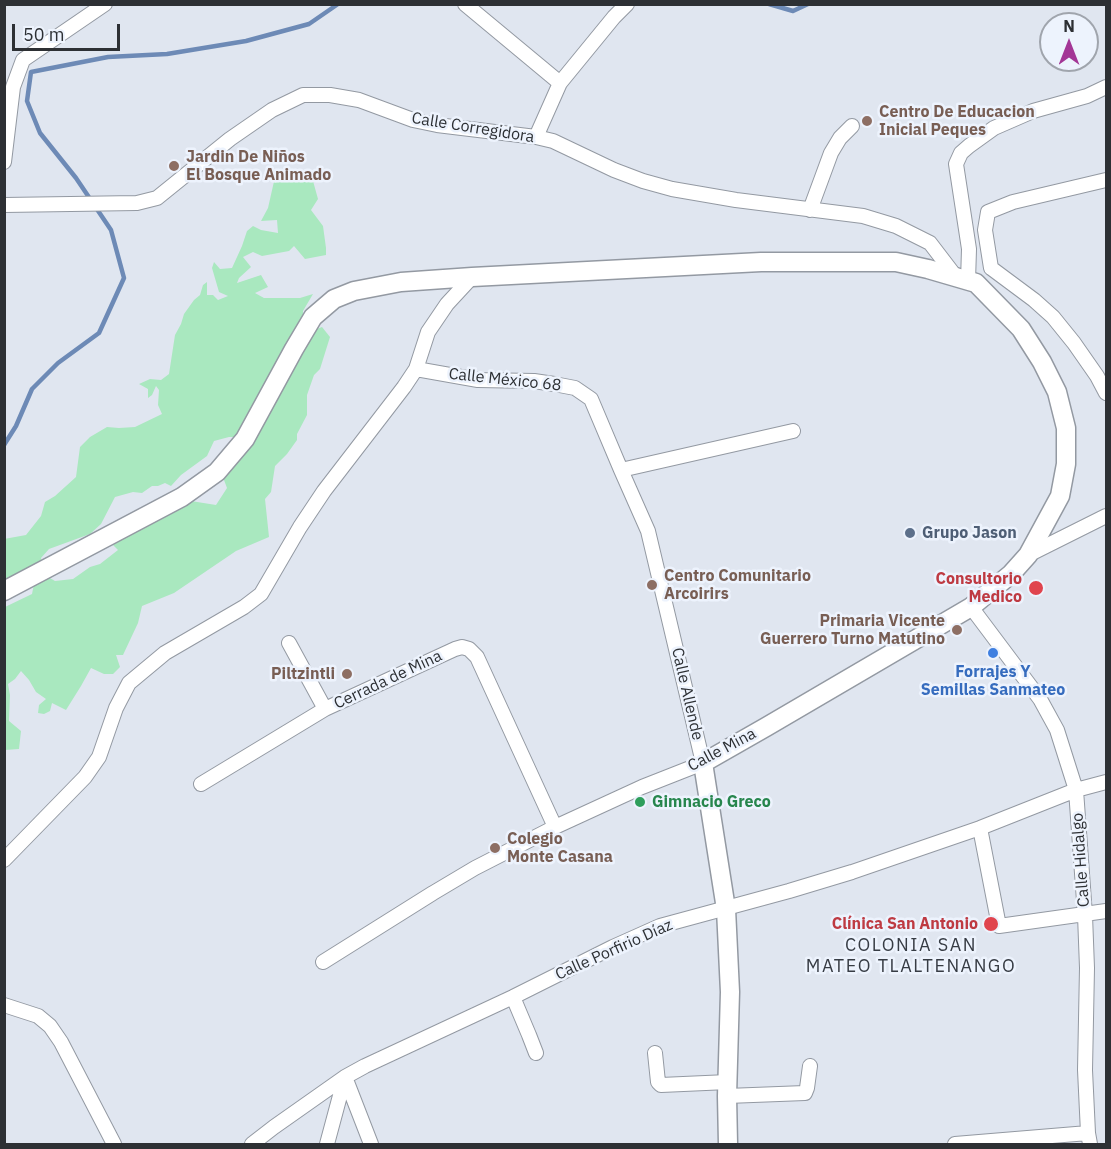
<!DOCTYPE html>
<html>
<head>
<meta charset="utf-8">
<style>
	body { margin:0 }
	#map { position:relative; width:1111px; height:1149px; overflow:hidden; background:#e0e6f0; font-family:"IBM Plex Sans",sans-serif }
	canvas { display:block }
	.frame { position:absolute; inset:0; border:6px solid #2d3034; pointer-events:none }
	.north { position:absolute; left:1039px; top:12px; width:60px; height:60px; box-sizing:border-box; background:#edf3fd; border:2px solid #a0a5ad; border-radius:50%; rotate:0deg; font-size:16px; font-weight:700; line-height:24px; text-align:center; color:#2d3034 }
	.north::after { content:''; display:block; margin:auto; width:21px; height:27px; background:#a33696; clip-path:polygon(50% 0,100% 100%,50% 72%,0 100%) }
	.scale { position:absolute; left:12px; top:24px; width:108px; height:27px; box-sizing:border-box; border:3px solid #2d3034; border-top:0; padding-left:8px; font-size:18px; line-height:21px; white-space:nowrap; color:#2d3034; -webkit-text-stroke:4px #edf3fd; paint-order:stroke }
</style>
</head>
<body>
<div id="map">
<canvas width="1111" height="1149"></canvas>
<div class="frame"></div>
<div class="north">N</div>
<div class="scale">50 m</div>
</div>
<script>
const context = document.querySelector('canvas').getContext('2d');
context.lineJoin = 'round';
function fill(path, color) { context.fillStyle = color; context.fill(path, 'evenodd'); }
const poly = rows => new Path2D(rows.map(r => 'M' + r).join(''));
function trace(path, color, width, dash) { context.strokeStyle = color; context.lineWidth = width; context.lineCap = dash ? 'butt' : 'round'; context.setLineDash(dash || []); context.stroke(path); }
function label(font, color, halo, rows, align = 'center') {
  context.font = font + ' "IBM Plex Sans",sans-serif'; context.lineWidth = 5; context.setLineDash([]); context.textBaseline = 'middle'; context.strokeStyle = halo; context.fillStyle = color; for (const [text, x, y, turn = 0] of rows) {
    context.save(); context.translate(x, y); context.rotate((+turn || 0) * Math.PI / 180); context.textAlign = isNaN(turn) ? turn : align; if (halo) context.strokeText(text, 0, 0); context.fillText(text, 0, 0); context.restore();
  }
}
fill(poly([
	[286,167,300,172,323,174,326,177,313,181,318,199,311,210,323,226,326,248,326,255,305,259,294,246,289,251,262,256,253,252,243,257,251,267,239,278,237,283,261,275,268,287,255,293,264,298,300,298,313,294,303,311,303,334,322,327,330,337,320,369,314,375,307,395,307,415,297,434,297,440,287,454,275,466,271,492,265,499,269,537,236,551,174,593,142,606,138,623,123,655,116,655,120,667,113,674,104,674,91,668,81,686,66,710,52,703,50,711,44,714,38,713,39,705,46,699,36,692,29,680,21,671,15,679,8,684,10,695,9,721,21,731,19,749,5,750,5,607,32,594,35,579,43,574,55,581,73,579,90,567,100,564,118,550,110,542,166,497,216,505,227,488,221,472,242,437,229,437,214,441,207,456,181,475,171,486,165,483,158,486,152,486,142,493,133,492,115,497,101,524,90,534,49,549,41,558,42,564,5,581,4,539,26,535,41,516,45,502,55,496,76,477,80,447,90,437,107,427,119,428,135,427,162,414,158,405,159,390,156,386,152,395,148,398,148,389,139,384,150,379,161,380,169,374,175,335,181,324,184,314,194,300,200,295,203,285,207,282,207,295,213,295,218,300,228,296,219,292,212,268,214,262,220,269,232,268,242,246,247,231,253,226,261,230,278,233,277,220,261,221,268,208,275,177]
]), '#a9e8bf');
trace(poly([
	[769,4,793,11,808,4],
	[4,445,16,426,32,389,58,363,99,333,124,278,111,230,76,178,40,133,27,101,31,72,108,57,167,54,246,41,309,24,338,4]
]), '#6d8ab6', 4.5);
const street = poly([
	[465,4,560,83],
	[536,137,560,83,614,17,627,4],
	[4,162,13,87,23,60,105,4],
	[4,205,137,203,157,198,230,139,272,110,303,95,330,95,359,100,413,120,437,125,536,137,553,141,614,170,643,181,672,189,736,200,863,216,896,226,930,243,956,277],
	[810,210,831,153,840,138,852,126],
	[991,268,985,230,988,212,1013,202,1106,180],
	[991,268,1034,300,1053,317,1074,343,1097,376,1106,393],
	[968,281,969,249,956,164,961,153,969,146,994,128,1033,111,1087,96,1106,87],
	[621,470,793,431],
	[1028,555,1106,516],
	[971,607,1040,699,1057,730,1076,790,1085,915,1087,968,1085,1070,1088,1133,1090,1144],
	[289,643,325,709],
	[201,784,325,709,455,649,462,647,469,649,477,657,555,827],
	[980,828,999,926,1106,911],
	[4,860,85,777,99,757,116,708,129,683,165,653,244,607,261,594,300,527,324,491,404,387,416,369,428,332,447,304,472,277],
	[323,962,433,893,475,868,555,827,642,787,703,763,648,531,621,470,591,399,575,388,554,384,534,381,478,380,416,369],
	[513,997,529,1035,536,1053],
	[4,1005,38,1016,50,1026,61,1042,114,1144],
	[655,1053,658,1082,661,1085,728,1082],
	[345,1077,371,1144],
	[727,1096,805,1093,807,1088,810,1066],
	[252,1144,274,1127,345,1077,365,1066,513,997,613,947,660,926,789,891,852,872,980,828,1076,790,1106,782],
	[327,1144,345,1077],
	[955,1144,1088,1133]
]);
const secondary = poly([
	[4,591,182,497,217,472,245,439,294,349,313,317,334,299,354,291,401,282,472,277,761,262,896,262,928,269,976,283,1021,329,1042,362,1057,392,1066,428,1066,464,1060,496,1028,555,1011,574,971,607,766,727,703,763,726,909,730,992,727,1096,728,1144]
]);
trace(street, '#9399a2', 16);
trace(secondary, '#9399a2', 21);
trace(street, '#fff', 14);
trace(secondary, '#fff', 18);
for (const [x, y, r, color] of [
	[867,121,6,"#8d6e63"],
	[174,166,6,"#8d6e63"],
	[910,533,6,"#5c6f8a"],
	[652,585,6,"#8d6e63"],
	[1036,588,8,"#e0444e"],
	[957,630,6,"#8d6e63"],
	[993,653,6,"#3f7fe0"],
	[347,674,6,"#8d6e63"],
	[640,802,6,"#2e9e5b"],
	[495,848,6,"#8d6e63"],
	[991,924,8,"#e0444e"]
]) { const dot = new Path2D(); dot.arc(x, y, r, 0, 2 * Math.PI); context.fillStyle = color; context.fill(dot); trace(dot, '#edf3fd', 2); }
label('bold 16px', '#785e54', '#edf3fd', [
	["Centro De Educacion",879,112],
	["Inicial Peques",879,130],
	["Jardin De Niños",186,157],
	["El Bosque Animado",186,175],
	["Centro Comunitario",664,576],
	["Arcoirirs",664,594],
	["Primaria Vicente",945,621,"right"],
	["Guerrero Turno Matutino",945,639,"right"],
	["Piltzintli",335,674,"right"],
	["Colegio",507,839],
	["Monte Casana",507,857]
], 'left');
label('16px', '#2d3034', '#edf3fd', [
	["Calle Corregidora",473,128,9],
	["Calle México 68",505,380,6],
	["Cerrada de Mina",388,680,-25],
	["Calle Allende",687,694,77],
	["Calle Mina",722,750,-28],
	["Calle Hidalgo",1081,860,-94],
	["Calle Porfirio Díaz",614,950,-24]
]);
label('bold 16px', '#4e5e75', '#edf3fd', [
	["Grupo Jason",922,533]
], 'left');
label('bold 16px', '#be3a42', '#edf3fd', [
	["Consultorio",1022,579],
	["Medico",1022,597],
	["Clínica San Antonio",978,924]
], 'right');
label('bold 16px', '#366cbe', '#edf3fd', [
	["Forrajes Y",993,672],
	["Semillas Sanmateo",993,690]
]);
label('bold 16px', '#27864d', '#edf3fd', [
	["Gimnacio Greco",652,802]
], 'left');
context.letterSpacing = '1.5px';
label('18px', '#373c44', '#edf3fd', [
	["COLONIA SAN",911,946],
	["MATEO TLALTENANGO",911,967]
]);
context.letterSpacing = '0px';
</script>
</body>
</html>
